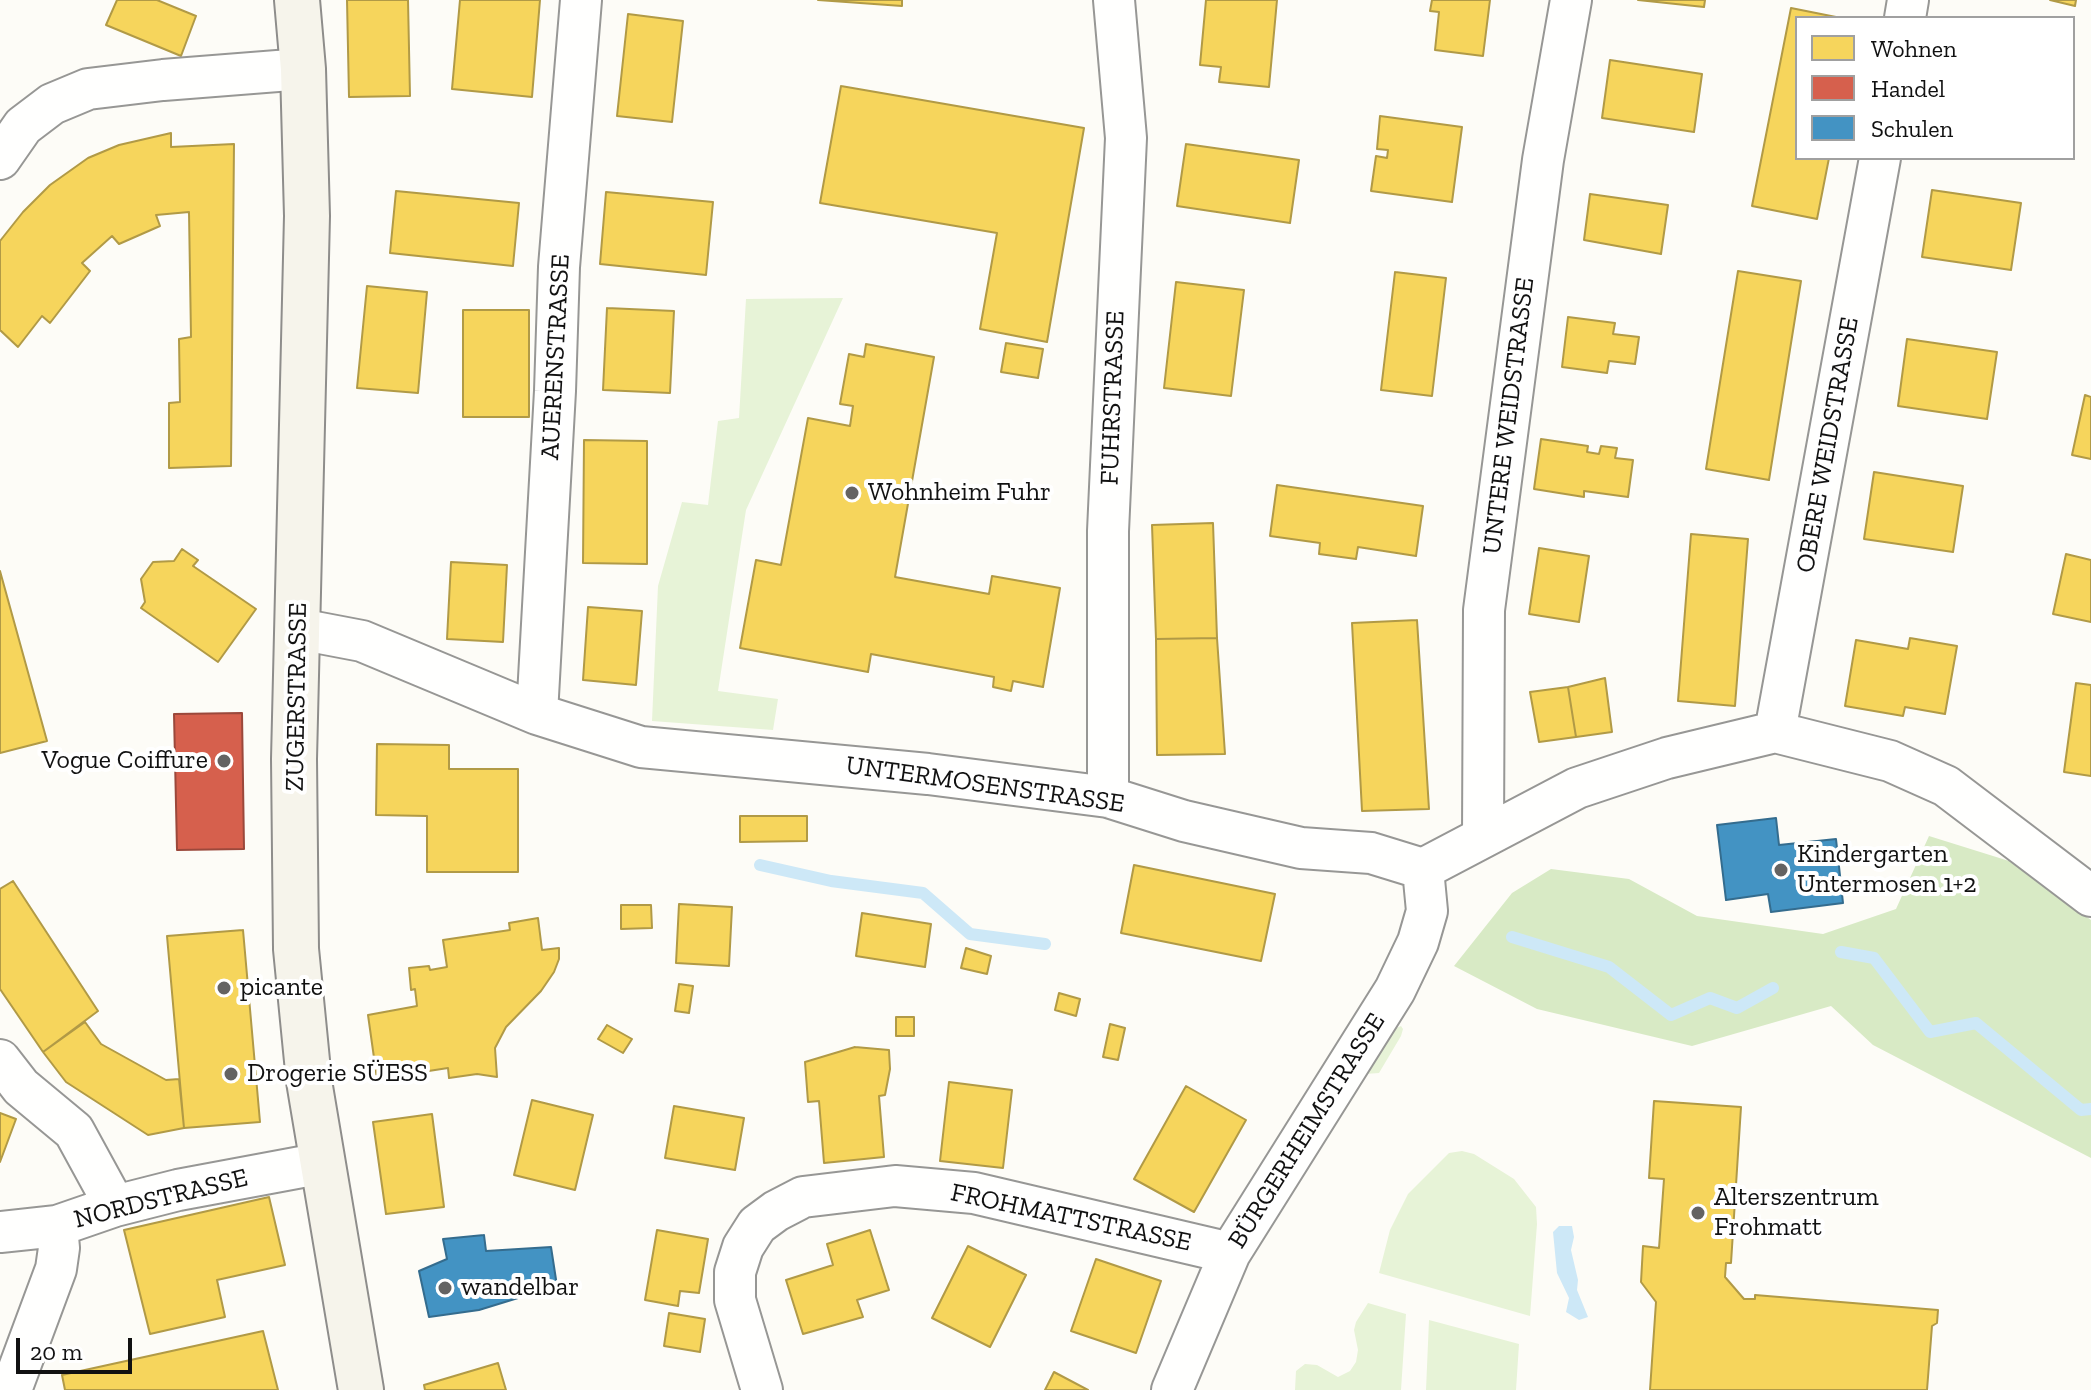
<!DOCTYPE html>
<html>
<head>
<meta charset="utf-8">
<style>
	body { margin:0 }
	#map { position:relative; width:2091px; height:1390px; overflow:hidden; background:#fdfcf7; font-family:"Zilla Slab",serif }
	canvas { display:block }
	.legend { position:absolute; left:1795px; top:16px; width:280px; height:144px; box-sizing:border-box; background:#fff; border:2px solid #a0a0a0; margin:0; padding:10px 14px; list-style:none; font-size:24px; color:#111 }
	.legend li { display:flex; align-items:center; gap:16px; height:40px }
	.legend b { width:40px; border:2px solid #a0a0a0 }
	.scale { position:absolute; left:16px; top:1338px; width:116px; height:36px; box-sizing:border-box; border:4px solid #111; border-top:0; padding-left:10px; font-size:24px; line-height:28px; white-space:nowrap; color:#111; -webkit-text-stroke:6px #fff; paint-order:stroke }
</style>
</head>
<body>
<div id="map">
<canvas width="2091" height="1390"></canvas>
<ul class="legend">
<li><b style="height:22px;background:#f6d55c"></b>Wohnen</li>
<li><b style="height:22px;background:#d6604d"></b>Handel</li>
<li><b style="height:22px;background:#4393c3"></b>Schulen</li>
</ul>
<div class="scale">20 m</div>
</div>
<script>
const context = document.querySelector('canvas').getContext('2d');
context.lineJoin = 'round';
function fill(path, color) { context.fillStyle = color; context.fill(path, 'evenodd'); }
const poly = rows => new Path2D(rows.map(r => 'M' + r).join(''));
function trace(path, color, width, dash) { context.strokeStyle = color; context.lineWidth = width; context.lineCap = dash ? 'butt' : 'round'; context.setLineDash(dash || []); context.stroke(path); }
function label(font, color, halo, rows, align = 'center') {
  context.font = font + ' "Zilla Slab",serif'; context.lineWidth = 8; context.setLineDash([]); context.textBaseline = 'middle'; context.strokeStyle = halo; context.fillStyle = color; for (const [text, x, y, turn = 0] of rows) {
    context.save(); context.translate(x, y); context.rotate((+turn || 0) * Math.PI / 180); context.textAlign = isNaN(turn) ? turn : align; if (halo) context.strokeText(text, 0, 0); context.fillText(text, 0, 0); context.restore();
  }
}
fill(poly([
	[843,298,746,510,718,691,778,699,773,730,652,721,658,586,682,502,708,505,718,421,739,418,746,299],
	[1401,1026,1403,1029,1401,1036,1379,1073,1365,1074,1394,1029],
	[1462,1151,1474,1154,1514,1179,1536,1207,1537,1224,1530,1316,1379,1273,1390,1230,1408,1194,1449,1153],
	[1368,1303,1406,1314,1401,1390,1295,1390,1296,1371,1305,1364,1317,1365,1338,1377,1350,1371,1356,1362,1358,1350,1354,1330,1356,1322],
	[1429,1320,1519,1344,1516,1390,1426,1390]
]), '#e7f3d7');
fill(poly([
	[1929,836,2009,861,2091,920,2091,1158,1873,1045,1831,1006,1692,1046,1537,1009,1454,966,1512,893,1551,869,1629,879,1697,916,1823,934,1896,909]
]), '#d8eac5');
fill(poly([
	[1559,1226,1572,1226,1574,1237,1571,1250,1578,1280,1577,1290,1588,1317,1579,1320,1566,1312,1569,1298,1557,1273,1553,1232]
]), '#cde8f7');
const homes = poly([
	[117,0,157,0,196,16,181,56,106,25,117,0],
	[347,0,408,0,410,96,349,97,347,0],
	[460,0,540,0,532,97,452,89,460,0],
	[818,0,902,0,902,6,818,0],
	[1206,0,1277,0,1269,87,1219,82,1221,67,1200,65,1206,0],
	[1432,0,1490,0,1483,56,1435,50,1439,12,1430,11,1432,0],
	[1638,0,1705,0,1704,7,1638,0],
	[2050,0,2076,0,2075,6,2050,0],
	[1791,8,1841,18,1797,18,1797,158,1829,158,1817,219,1752,206,1791,8],
	[628,14,683,21,672,122,617,116,628,14],
	[1610,60,1702,74,1694,132,1602,118,1610,60],
	[841,86,1084,128,1047,342,980,329,997,233,820,203,841,86],
	[1380,116,1462,127,1452,202,1371,191,1376,156,1387,158,1388,150,1377,149,1380,116],
	[171,133,171,147,234,144,231,466,169,468,169,403,180,402,179,339,191,337,189,212,156,215,160,226,119,244,112,236,82,263,90,271,50,323,42,316,18,347,0,330,0,241,23,212,50,185,88,158,119,145,171,133],
	[1186,144,1299,160,1290,223,1177,206,1186,144],
	[1932,190,2021,203,2011,270,1922,257,1932,190],
	[396,191,519,203,513,266,390,253,396,191],
	[606,192,713,202,706,275,600,264,606,192],
	[1590,194,1668,205,1661,254,1584,240,1590,194],
	[1738,271,1801,281,1769,480,1706,469,1738,271],
	[1395,272,1446,278,1432,396,1381,390,1395,272],
	[1176,282,1244,290,1231,396,1164,388,1176,282],
	[367,286,427,292,418,393,357,388,367,286],
	[607,308,674,311,670,393,603,390,607,308],
	[463,310,529,310,529,417,463,417,463,310],
	[1568,317,1615,323,1613,334,1639,337,1635,364,1609,361,1607,373,1562,367,1568,317],
	[1907,339,1997,352,1987,419,1898,406,1907,339],
	[1006,343,1043,349,1038,378,1001,372,1006,343],
	[866,344,934,357,895,577,989,594,992,576,1060,588,1043,687,1013,681,1011,691,993,687,994,677,871,654,868,672,740,648,756,560,781,565,808,418,850,426,853,406,840,404,849,354,864,357,866,344],
	[2085,395,2091,397,2091,459,2072,455,2085,395],
	[1541,439,1588,446,1587,452,1599,454,1601,446,1617,448,1615,458,1633,460,1628,497,1584,491,1584,497,1534,489,1541,439],
	[584,440,647,441,647,564,583,563,584,440],
	[1874,472,1963,486,1953,552,1864,539,1874,472],
	[1277,485,1423,506,1416,556,1358,547,1356,559,1319,554,1320,543,1270,536,1277,485],
	[1213,523,1217,638,1156,639,1152,525,1213,523],
	[1691,534,1748,539,1735,706,1678,701,1691,534],
	[1539,548,1589,556,1579,622,1529,614,1539,548],
	[182,549,198,560,193,566,256,609,218,662,141,608,145,602,141,579,153,562,174,561,182,549],
	[2066,554,2091,560,2091,622,2053,614,2066,554],
	[451,562,507,565,503,642,447,639,451,562],
	[0,571,47,741,0,753,0,571],
	[588,607,642,611,636,685,583,680,588,607],
	[1417,620,1429,809,1362,811,1352,623,1417,620],
	[1217,638,1225,754,1157,755,1156,639,1217,638],
	[1910,638,1957,646,1945,714,1905,707,1903,716,1845,706,1856,640,1908,649,1910,638],
	[1605,678,1612,732,1576,737,1568,687,1605,678],
	[2076,683,2091,685,2091,776,2064,772,2076,683],
	[1568,687,1576,737,1539,742,1530,692,1568,687],
	[377,744,449,745,449,769,518,769,518,872,427,872,427,816,376,815,377,744],
	[740,816,807,816,807,841,740,842,740,816],
	[1134,865,1275,894,1261,961,1121,933,1134,865],
	[13,881,98,1011,43,1052,0,989,0,889,13,881],
	[679,904,732,907,729,966,676,963,679,904],
	[621,905,651,905,652,928,621,929,621,905],
	[862,913,931,924,925,967,856,956,862,913],
	[538,918,542,950,559,948,559,959,554,972,541,991,506,1027,495,1048,497,1077,477,1074,449,1078,448,1068,377,1079,368,1015,417,1006,415,989,411,990,409,968,429,966,430,970,447,967,443,940,510,930,509,923,538,918],
	[243,930,260,1122,184,1128,167,936,243,930],
	[966,948,991,956,987,974,961,968,966,948],
	[679,984,693,986,689,1013,675,1011,679,984],
	[1059,993,1080,999,1076,1016,1055,1010,1059,993],
	[896,1017,914,1017,914,1036,896,1036,896,1017],
	[85,1022,101,1044,166,1080,179,1079,184,1128,148,1135,66,1082,43,1052,85,1022],
	[1110,1024,1125,1028,1118,1060,1103,1057,1110,1024],
	[607,1025,632,1039,623,1053,598,1039,607,1025],
	[855,1047,889,1050,890,1069,885,1095,879,1096,884,1157,824,1163,819,1101,808,1102,805,1062,855,1047],
	[949,1082,1012,1090,1003,1168,940,1161,949,1082],
	[1186,1086,1246,1120,1194,1212,1134,1179,1186,1086],
	[532,1100,593,1115,575,1190,514,1175,532,1100],
	[1654,1101,1741,1107,1731,1263,1726,1263,1725,1277,1744,1299,1755,1299,1755,1295,1938,1310,1937,1323,1932,1326,1927,1390,1650,1390,1656,1302,1641,1282,1643,1246,1659,1248,1664,1179,1649,1178,1654,1101],
	[674,1106,744,1118,735,1170,665,1158,674,1106],
	[0,1113,16,1119,0,1162,0,1113],
	[432,1114,444,1207,386,1214,373,1122,432,1114],
	[269,1197,285,1265,217,1280,225,1317,150,1334,124,1230,269,1197],
	[657,1230,708,1239,699,1293,680,1291,678,1306,645,1300,657,1230],
	[870,1230,889,1290,857,1300,863,1317,803,1334,786,1280,833,1265,827,1244,870,1230],
	[968,1246,1026,1275,990,1347,932,1318,968,1246],
	[1096,1259,1161,1281,1136,1353,1071,1331,1096,1259],
	[669,1313,705,1319,700,1352,664,1346,669,1313],
	[263,1331,278,1390,65,1390,62,1375,263,1331],
	[498,1363,506,1390,425,1390,424,1385,498,1363],
	[1054,1372,1088,1390,1045,1390,1054,1372]
]);
fill(homes, '#f6d55c');
trace(homes, '#b19a46', 2);
const shops = poly([
	[242,713,244,849,177,850,174,714,242,713]
]);
fill(shops, '#d6604d');
trace(shops, '#9b483b', 2);
const schools = poly([
	[1776,818,1779,845,1836,839,1843,903,1771,912,1768,894,1726,900,1717,825,1776,818],
	[484,1235,486,1251,551,1247,557,1286,479,1310,429,1317,419,1271,447,1259,443,1239,484,1235]
]);
fill(schools, '#4393c3');
trace(schools, '#346c8e', 2);
trace(poly([
	[760,865,831,881,923,893,970,934,1045,944],
	[1512,937,1609,967,1671,1015,1710,998,1737,1008,1773,988],
	[1841,952,1874,958,1930,1032,1976,1023,2081,1110,2091,1109]
]), '#cde8f7', 12);
const street = poly([
	[1905,18,1908,0],
	[0,159,23,126,52,104,88,89,163,80,303,69],
	[299,629,362,641,537,714,641,747,928,774,1108,797,1184,821,1301,848,1371,853,1423,869,1577,788,1667,758,1775,732,1890,761,1946,786,2091,896],
	[537,714,555,391,559,267,581,0],
	[1775,732,1880,158],
	[1108,797,1108,531,1126,138,1114,0],
	[1483,836,1484,610,1543,160,1571,0],
	[0,1060,21,1087,74,1131,115,1206],
	[0,1232,57,1226,115,1206,178,1190,323,1163],
	[11,1390,56,1269,59,1248,57,1226],
	[762,1390,735,1300,735,1272,743,1247,757,1225,776,1211,803,1197,895,1186,974,1193,1230,1253],
	[1172,1390,1230,1253,1395,990,1418,942,1427,911,1423,869]
]);
const secondary = poly([
	[297,0,303,69,307,216,294,759,296,949,309,1081,361,1390]
]);
trace(street, '#979795', 44);
trace(secondary, '#8e8d8b', 48);
trace(street, '#fffffe', 40);
trace(secondary, '#f6f4eb', 44);
for (const [x, y, r, color] of [
	[852,493,8,"#646362"],
	[224,761,8,"#646362"],
	[1781,870,8,"#646362"],
	[224,988,8,"#646362"],
	[231,1074,8,"#646362"],
	[1698,1213,8,"#646362"],
	[445,1288,8,"#646362"]
]) { const dot = new Path2D(); dot.arc(x, y, r, 0, 2 * Math.PI); context.fillStyle = color; context.fill(dot); trace(dot, '#fff', 3); }
label('26px', '#111', '#fff', [
	["AUERENSTRASSE",556,357,-87],
	["FUHRSTRASSE",1113,398,-88],
	["UNTERE WEIDSTRASSE",1509,416,-83],
	["OBERE WEIDSTRASSE",1828,445,-80],
	["ZUGERSTRASSE",297,697,-89],
	["UNTERMOSENSTRASSE",985,785,8],
	["BÜRGERHEIMSTRASSE",1307,1131,-58],
	["NORDSTRASSE",161,1199,-14],
	["FROHMATTSTRASSE",1071,1218,12]
]);
label('26px', '#111', '#fff', [
	["Wohnheim Fuhr",868,493],
	["Vogue Coiffure",208,761,"right"],
	["Kindergarten",1797,855],
	["Untermosen 1+2",1797,885],
	["picante",240,988],
	["Drogerie SÜESS",247,1074],
	["Alterszentrum",1714,1198],
	["Frohmatt",1714,1228],
	["wandelbar",461,1288]
], 'left');
</script>
</body>
</html>
